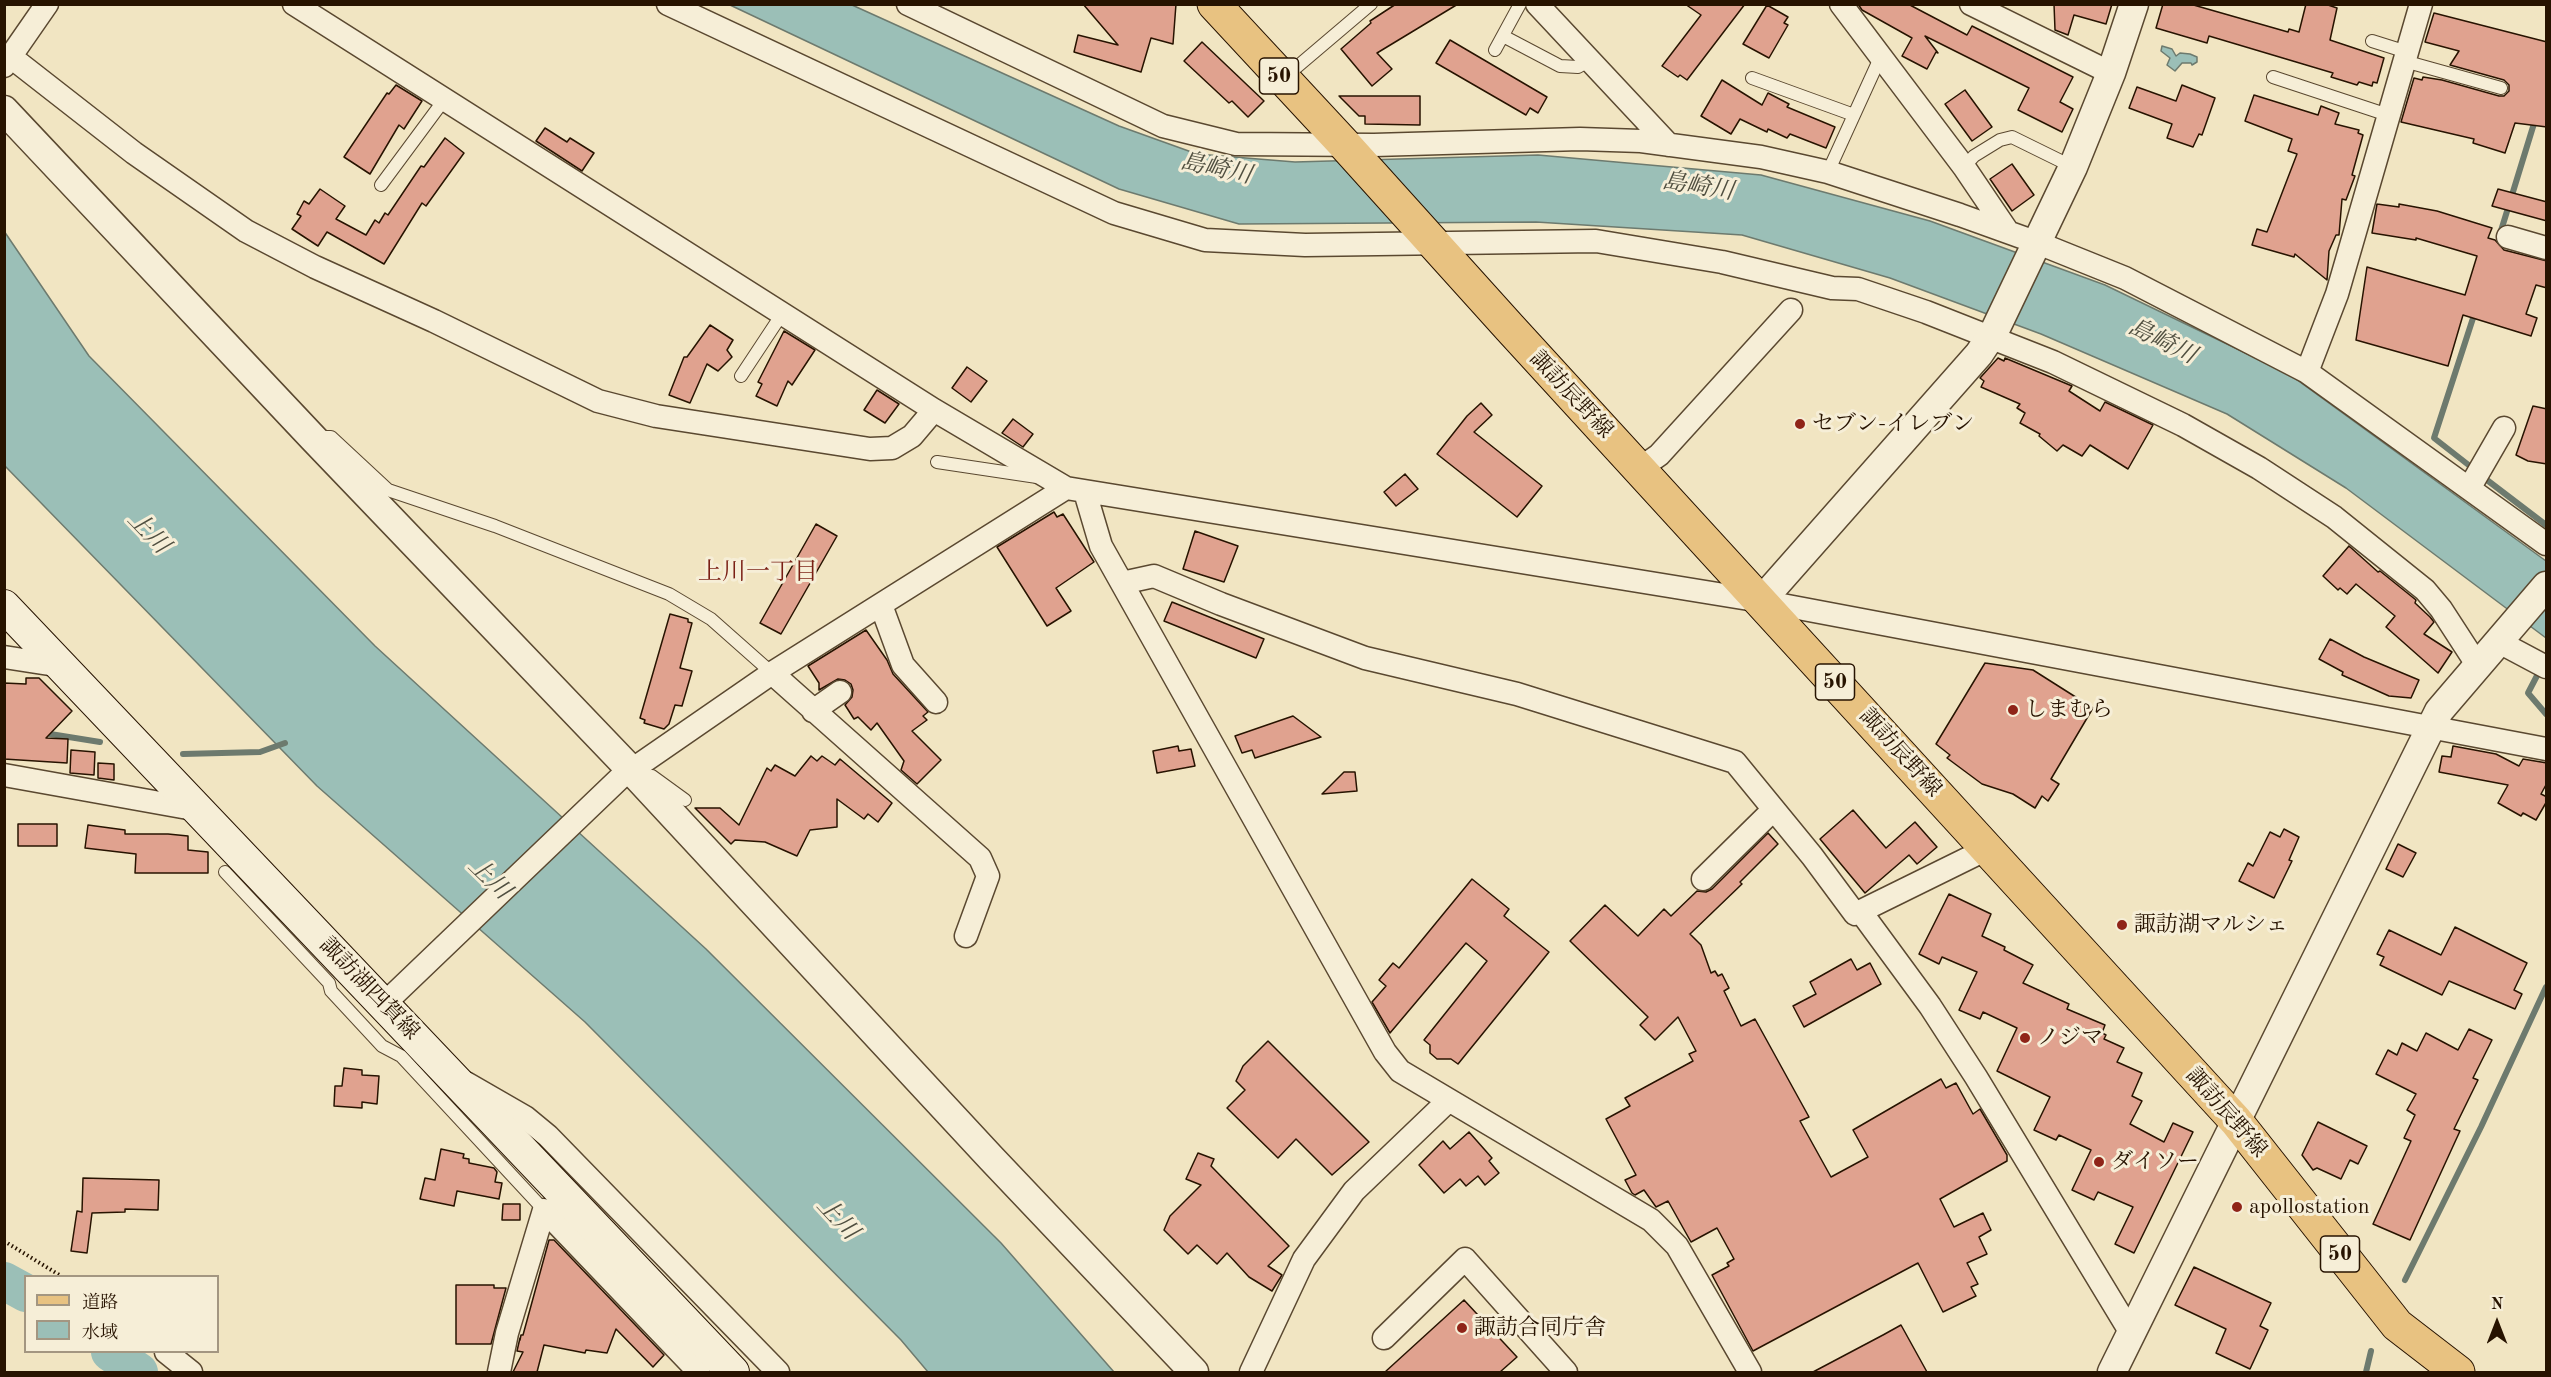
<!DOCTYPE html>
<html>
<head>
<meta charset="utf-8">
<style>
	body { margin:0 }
	#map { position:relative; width:2551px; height:1377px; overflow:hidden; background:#f1e5c2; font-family:"Old Standard TT","Noto Serif JP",serif }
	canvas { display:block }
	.frame { position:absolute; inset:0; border:6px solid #271300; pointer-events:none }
	.legend { position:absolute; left:24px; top:1275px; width:195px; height:78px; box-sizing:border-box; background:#f6eed7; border:2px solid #a39681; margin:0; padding:8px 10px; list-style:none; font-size:18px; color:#271300 }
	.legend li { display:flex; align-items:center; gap:12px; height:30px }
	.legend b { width:30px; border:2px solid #a39681 }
	.north { position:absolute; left:2467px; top:1293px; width:60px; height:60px; -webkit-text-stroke:4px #f6eed7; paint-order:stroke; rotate:0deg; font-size:16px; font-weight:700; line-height:24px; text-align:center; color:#271300 }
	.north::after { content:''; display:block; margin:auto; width:21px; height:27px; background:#271300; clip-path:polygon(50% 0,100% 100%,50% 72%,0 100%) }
</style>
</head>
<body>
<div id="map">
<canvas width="2551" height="1377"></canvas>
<div class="frame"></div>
<ul class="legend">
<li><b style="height:8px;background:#e8c281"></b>道路</li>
<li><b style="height:16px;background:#9bbfb7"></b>水域</li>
</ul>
<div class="north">N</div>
</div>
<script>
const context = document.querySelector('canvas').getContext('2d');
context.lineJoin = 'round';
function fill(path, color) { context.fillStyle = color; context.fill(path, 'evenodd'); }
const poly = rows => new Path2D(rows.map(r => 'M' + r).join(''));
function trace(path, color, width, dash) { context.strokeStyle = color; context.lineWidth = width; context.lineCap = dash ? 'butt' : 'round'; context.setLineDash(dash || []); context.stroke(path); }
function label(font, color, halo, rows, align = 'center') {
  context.font = font + ' "Old Standard TT","Noto Serif JP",serif'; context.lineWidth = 6; context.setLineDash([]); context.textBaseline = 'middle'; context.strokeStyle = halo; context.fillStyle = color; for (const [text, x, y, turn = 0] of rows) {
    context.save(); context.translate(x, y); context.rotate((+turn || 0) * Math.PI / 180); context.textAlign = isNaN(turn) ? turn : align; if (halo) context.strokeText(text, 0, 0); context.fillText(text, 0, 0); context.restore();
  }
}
const water = poly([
	[730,5,852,5,1119,126,1197,154,1295,162,1538,155,1761,175,1930,221,2105,285,2289,374,2546,561,2546,638,2346,488,2227,414,2041,334,1890,278,1742,235,1536,222,1239,224,1119,189,730,5],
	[2162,46,2172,49,2176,56,2180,53,2190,54,2197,57,2197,62,2192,65,2191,63,2182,63,2175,71,2167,65,2170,58,2161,51,2162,46],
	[4,231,89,356,375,646,706,949,1001,1243,1114,1372,928,1372,901,1340,585,1022,317,786,5,466,4,231]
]);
fill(water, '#9bbfb7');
trace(water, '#6d7a6e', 1.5);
trace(poly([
	[2500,234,2536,117],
	[2475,470,2434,438,2475,312],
	[2483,477,2546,525],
	[2541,668,2528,693,2546,714],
	[44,733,100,742],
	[183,754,260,752,285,743],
	[2405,1280,2481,1127,2546,987],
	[2366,1372,2371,1351]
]), '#6d7a6e', 6);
trace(poly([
	[4,1281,26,1293],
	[110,1352,139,1372]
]), '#9bbfb7', 38);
const building = poly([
	[1083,4,1176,4,1173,44,1151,38,1141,72,1074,52,1078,35,1118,45,1083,4],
	[1396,4,1458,4,1377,53,1392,69,1372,86,1341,49,1371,23,1370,21,1396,4],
	[1685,4,1745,4,1687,80,1680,75,1678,77,1662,66,1701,15,1685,4],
	[1858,4,1908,4,1967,35,1972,26,2073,77,2060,102,2073,109,2062,132,2018,110,2029,88,1925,36,1938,53,1936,52,1927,69,1902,56,1912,38,1862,10,1858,4],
	[2054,4,2112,4,2106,24,2074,15,2068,35,2055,30,2054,4],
	[2163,4,2190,4,2288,32,2289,29,2299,32,2306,4,2325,4,2337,8,2330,40,2384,58,2377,83,2373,82,2372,86,2359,82,2357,85,2331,77,2333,73,2209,36,2207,43,2156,28,2163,4],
	[1767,5,1788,17,1784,23,1788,25,1769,58,1743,44,1767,5],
	[2434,13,2547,42,2547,127,2515,123,2505,153,2473,143,2474,139,2401,122,2414,78,2422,80,2423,77,2442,80,2499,96,2504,96,2509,91,2509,85,2504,80,2450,65,2459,51,2425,42,2434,13],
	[1450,40,1547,97,1538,113,1530,108,1526,115,1436,63,1450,40],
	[1202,42,1264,101,1248,117,1232,101,1229,103,1184,61,1202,42],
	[1722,80,1762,105,1768,93,1789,104,1787,107,1835,127,1826,148,1790,134,1787,138,1768,129,1767,132,1740,119,1731,134,1701,116,1722,80],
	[396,85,422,101,404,129,399,125,370,174,344,157,387,93,389,94,396,85],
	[2182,85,2215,98,2202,135,2199,134,2193,147,2167,138,2172,124,2129,108,2137,87,2176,101,2182,85],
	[1965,90,1992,127,1972,141,1945,104,1965,90],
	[2254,95,2318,115,2321,106,2339,113,2335,124,2359,130,2358,133,2363,135,2352,175,2355,176,2346,200,2342,199,2339,235,2336,235,2329,251,2327,280,2295,254,2294,257,2252,245,2257,229,2267,232,2297,154,2288,151,2292,139,2245,121,2254,95],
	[1339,96,1420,96,1420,125,1365,124,1365,116,1359,116,1339,96],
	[545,128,567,142,570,138,594,153,582,171,536,141,545,128],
	[445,138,464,153,426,206,422,203,384,264,327,232,318,246,292,229,301,216,297,214,304,201,309,204,320,189,345,206,336,219,366,235,375,220,379,223,385,213,388,215,421,166,424,167,445,138],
	[2012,164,2034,195,2012,211,1990,179,2012,164],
	[2498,189,2547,202,2547,221,2492,206,2498,189],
	[2377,204,2399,207,2399,204,2437,211,2492,228,2488,238,2495,240,2504,250,2547,261,2547,288,2536,285,2526,314,2537,318,2531,336,2463,315,2448,366,2356,340,2367,267,2465,295,2477,256,2416,238,2416,240,2372,233,2377,204],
	[710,325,733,340,727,350,732,357,718,371,707,364,690,403,669,395,684,357,687,357,710,325],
	[784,331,815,350,792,385,788,381,777,406,756,396,762,384,758,382,784,331],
	[1998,358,2004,361,2005,358,2072,386,2069,391,2100,411,2105,402,2153,425,2128,469,2090,445,2082,456,2063,445,2057,451,2039,436,2040,434,2020,423,2025,413,2017,408,2020,404,1981,387,1984,381,1980,378,1998,358],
	[967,367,987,381,971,402,952,388,967,367],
	[877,390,899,404,885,423,864,410,877,390],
	[1481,403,1492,415,1474,432,1542,486,1517,517,1437,454,1467,416,1481,403],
	[2533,406,2547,409,2547,464,2528,461,2516,455,2533,406],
	[1013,419,1033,434,1023,447,1002,433,1013,419],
	[1405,474,1418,489,1396,506,1384,492,1405,474],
	[1054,512,1057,517,1063,514,1094,562,1056,588,1071,611,1047,626,997,547,1054,512],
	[816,524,837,536,781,634,760,623,816,524],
	[1195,531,1238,546,1224,582,1183,569,1195,531],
	[2349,546,2378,572,2380,571,2416,600,2415,603,2430,617,2434,622,2424,634,2452,652,2438,673,2386,627,2395,616,2356,584,2347,594,2340,588,2338,590,2323,576,2349,546],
	[1172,602,1264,639,1256,658,1164,621,1172,602],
	[670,614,688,619,688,622,692,623,680,668,692,671,682,706,675,705,669,724,664,729,644,723,645,720,640,718,670,614],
	[866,630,887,660,893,674,928,712,923,716,927,720,912,731,941,760,917,784,901,770,904,761,877,723,871,730,858,717,854,719,845,705,852,697,853,690,851,684,845,680,838,679,819,690,819,683,808,666,866,630],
	[2330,639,2364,657,2419,680,2411,698,2389,696,2342,675,2343,672,2319,659,2330,639],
	[1985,663,2033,670,2093,708,2051,779,2059,784,2048,801,2042,796,2035,808,2013,794,1982,784,1947,758,1950,755,1936,744,1985,663],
	[26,678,39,678,72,711,46,738,68,739,67,763,4,759,4,683,26,684,26,678],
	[1293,716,1321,737,1255,758,1252,750,1242,753,1235,736,1293,716],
	[1178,746,1179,751,1191,749,1195,766,1157,773,1153,751,1178,746],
	[2453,746,2496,754,2519,766,2523,759,2547,763,2547,783,2541,794,2547,797,2547,801,2536,820,2523,813,2521,816,2498,803,2508,785,2439,772,2442,756,2451,757,2453,746],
	[71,750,95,752,94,775,70,773,71,750],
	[811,756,817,761,822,756,835,765,840,759,892,803,878,822,868,814,864,819,837,799,837,827,810,830,797,856,765,842,735,840,731,844,695,808,720,808,739,825,767,768,771,771,775,765,795,776,811,756],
	[98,763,114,764,114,780,98,778,98,763],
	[1344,772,1355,772,1357,791,1322,794,1344,772],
	[1853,810,1886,848,1915,822,1937,847,1917,864,1909,855,1865,893,1820,839,1853,810],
	[18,824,57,824,57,846,18,846,18,824],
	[88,825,125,830,125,834,168,834,188,836,188,850,208,852,208,873,135,873,136,854,85,848,88,825],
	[2284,829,2299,837,2289,860,2292,861,2274,898,2239,881,2248,863,2253,866,2270,832,2280,837,2284,829],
	[1768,833,1778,844,1740,882,1742,884,1690,934,1701,945,1711,973,1715,971,1718,976,1722,974,1729,988,1724,991,1741,1026,1755,1019,1809,1117,1800,1121,1831,1177,1868,1157,1853,1130,1941,1079,1946,1088,1956,1083,1973,1114,1980,1109,2007,1155,2007,1161,1940,1199,1954,1227,1983,1213,1991,1230,1979,1237,1987,1254,1967,1263,1978,1284,1971,1287,1976,1296,1943,1312,1918,1263,1753,1351,1712,1275,1729,1266,1727,1263,1734,1259,1717,1228,1691,1242,1668,1201,1656,1207,1644,1190,1635,1195,1632,1193,1625,1180,1636,1175,1606,1119,1630,1106,1625,1098,1693,1061,1689,1054,1696,1051,1678,1017,1655,1040,1640,1025,1648,1017,1570,941,1605,905,1638,936,1664,909,1671,916,1697,891,1706,892,1712,889,1768,833],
	[2398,844,2416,853,2403,877,2386,869,2398,844],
	[1472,879,1509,909,1504,916,1549,952,1458,1064,1451,1059,1437,1059,1430,1053,1430,1045,1424,1040,1487,961,1466,943,1390,1033,1372,1002,1386,986,1379,980,1393,963,1399,968,1472,879],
	[1949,894,1991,914,1982,936,2005,947,2004,950,2033,965,2023,983,2069,1004,2067,1009,2105,1025,2102,1033,2106,1035,2104,1039,2124,1048,2117,1062,2142,1073,2132,1096,2142,1101,2130,1124,2164,1142,2173,1123,2193,1132,2134,1253,2115,1244,2133,1207,2098,1192,2094,1200,2072,1190,2091,1150,2059,1135,2056,1140,2034,1130,2050,1097,1997,1071,2017,1028,1983,1012,1980,1019,1959,1010,1977,972,1942,957,1939,964,1919,954,1949,894],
	[2455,927,2527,963,2514,990,2522,994,2515,1009,2449,981,2442,995,2380,965,2384,957,2377,954,2389,930,2441,955,2455,927],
	[1851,959,1857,970,1870,963,1881,984,1804,1027,1793,1006,1816,994,1810,982,1851,959],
	[2469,1029,2492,1040,2473,1078,2478,1080,2454,1129,2460,1131,2410,1240,2373,1224,2411,1141,2404,1138,2415,1115,2407,1110,2416,1094,2376,1074,2388,1050,2397,1055,2402,1043,2417,1051,2426,1033,2458,1050,2469,1029],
	[1268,1041,1369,1142,1332,1175,1296,1139,1278,1158,1227,1108,1245,1090,1236,1081,1243,1066,1268,1041],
	[344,1068,362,1070,362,1075,379,1076,377,1104,362,1102,362,1108,334,1106,335,1086,342,1086,344,1068],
	[2318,1122,2367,1146,2358,1164,2350,1160,2341,1179,2317,1168,2313,1170,2302,1155,2318,1122],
	[1469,1132,1492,1158,1489,1161,1499,1173,1485,1185,1478,1176,1466,1186,1460,1179,1444,1193,1419,1165,1443,1141,1450,1149,1469,1132],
	[441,1149,464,1154,463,1158,469,1159,469,1163,494,1168,497,1172,495,1182,502,1183,499,1199,457,1191,454,1206,420,1199,425,1178,435,1180,441,1149],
	[1198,1153,1214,1159,1211,1166,1289,1246,1268,1266,1282,1275,1272,1291,1249,1277,1227,1253,1217,1264,1197,1245,1188,1254,1164,1230,1170,1216,1201,1185,1186,1179,1198,1153],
	[83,1178,159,1180,158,1210,125,1209,125,1212,92,1213,87,1253,71,1251,77,1211,82,1212,83,1178],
	[503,1204,520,1204,520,1220,502,1220,503,1204],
	[549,1240,554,1240,664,1355,653,1367,616,1329,607,1353,586,1350,585,1353,544,1345,537,1372,513,1372,523,1352,517,1351,520,1338,520,1340,521,1335,523,1335,549,1240],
	[2194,1267,2271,1303,2260,1326,2268,1330,2250,1369,2216,1353,2226,1329,2175,1305,2194,1267],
	[456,1285,494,1285,494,1288,506,1288,491,1344,456,1344,456,1285],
	[1464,1300,1517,1357,1500,1372,1385,1372,1464,1300],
	[1901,1325,1927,1372,1813,1372,1883,1335,1901,1325]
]);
fill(building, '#e0a28f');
trace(building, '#271300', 1.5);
const service = poly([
	[1503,36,1560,66,1578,67,1590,60],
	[2372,41,2407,52],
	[1495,50,1520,4],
	[2404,61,2501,88],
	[1285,77,1371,4],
	[2273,77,2388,115],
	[1752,78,1854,115],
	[1964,167,1974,156,2000,140,2012,137,2073,167],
	[1828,172,1880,58],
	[381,185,444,100],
	[741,376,782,314],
	[323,437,331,437,388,490,495,526,669,594,711,619,772,673],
	[937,462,1037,477],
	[652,776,685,800],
	[225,872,329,983,331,991,382,1046,401,1056,544,1210]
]);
const minor = poly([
	[294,4,934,410,1066,488,1761,601,2546,749],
	[668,4,1114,213,1205,240,1305,245,1596,241,1722,262,1832,288,1858,289,1926,312,2053,362,2183,425,2259,468,2334,517,2425,590,2441,609,2478,666],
	[908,4,1163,126,1236,144,1374,145,1580,139,1641,141,1761,157,1828,172,1960,215,2038,243,2125,278,2307,372,2546,544],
	[1537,4,1669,145],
	[1841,4,1964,167,2008,232],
	[1971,4,2111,73],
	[11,57,134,153,246,231,315,267,434,321,598,401,656,416,870,449,892,448,912,436,934,410],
	[4,66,47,4],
	[2508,237,2546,248],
	[2307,372,2337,294,2421,4],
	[1639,469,1659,455,1791,310],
	[2470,487,2504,428],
	[1085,492,1101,546,1385,1052,1400,1071,1651,1220,1677,1246,1750,1372],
	[1122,583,1154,576,1221,604,1365,658,1517,694,1735,762,1812,856,1855,914,1987,849],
	[881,605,903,665,936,702],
	[2499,642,2546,667],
	[4,657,62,666],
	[772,673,980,858,988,876,966,936],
	[813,711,840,692],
	[4,775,199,810],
	[1703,879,1773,810],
	[1861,912,1930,1006,1976,1077,2131,1333],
	[384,1004,620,778,772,673,1066,488],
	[466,1083,525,1117,548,1136,778,1372],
	[1384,1338,1465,1259,1566,1372],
	[166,1352,191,1372],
	[499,1372,507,1333,544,1210,699,1372],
	[1251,1372,1304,1259,1354,1191,1448,1101]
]);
const tertiary = poly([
	[4,110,313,438,631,770,991,1158,1194,1372],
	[1761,601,1979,354,1995,330,2073,167,2111,73,2134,4],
	[2112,1372,2439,711,2546,586]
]);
const secondary = poly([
	[4,606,733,1372]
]);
const primary = poly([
	[1214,4,1345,145,1510,328,2236,1121,2397,1325,2458,1372]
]);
trace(service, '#5a4830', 14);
trace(minor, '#5a4830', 25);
trace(tertiary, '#5a4830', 31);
trace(secondary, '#271300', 34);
trace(primary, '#271300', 35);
trace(poly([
	[4,1241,61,1276]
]), '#271300', 4, [1.5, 3]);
trace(service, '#f6eed7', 12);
trace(minor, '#f6eed7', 22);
trace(tertiary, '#f6eed7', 28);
trace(secondary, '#f6eed7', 32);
trace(primary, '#e8c281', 33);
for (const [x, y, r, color] of [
	[1800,424,6,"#8f2418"],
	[2013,710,6,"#8f2418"],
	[2122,925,6,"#8f2418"],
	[2025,1038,6,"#8f2418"],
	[2099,1162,6,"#8f2418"],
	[2237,1207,6,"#8f2418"],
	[1462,1328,6,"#8f2418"]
]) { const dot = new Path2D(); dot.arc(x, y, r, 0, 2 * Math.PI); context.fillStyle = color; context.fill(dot); trace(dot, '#f6eed7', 2); }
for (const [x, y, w] of [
	[1279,76,39],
	[1835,682,39],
	[2340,1254,39]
]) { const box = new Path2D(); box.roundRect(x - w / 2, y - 18, w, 36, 4.5); context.fillStyle = '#f6eed7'; context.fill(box); trace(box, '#271300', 1.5); }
label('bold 21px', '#271300', null, [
	["50",1279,76],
	["50",1835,682],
	["50",2340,1254]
]);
label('22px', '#271300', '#f6eed7', [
	["諏訪辰野線",1571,395,47],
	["諏訪辰野線",1900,753,48],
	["諏訪湖四賀線",369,989,46],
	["諏訪辰野線",2226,1113,49]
]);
label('22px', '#271300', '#f6eed7', [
	["セブン-イレブン",1812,424],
	["しまむら",2025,710],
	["諏訪湖マルシェ",2134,925],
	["ノジマ",2037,1038],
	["ダイソー",2111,1162],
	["apollostation",2249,1207],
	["諏訪合同庁舎",1474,1328]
], 'left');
label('italic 24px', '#504f40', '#f6eed7', [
	["島崎川",1216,169,12],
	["島崎川",1698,187,9],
	["島崎川",2162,342,26],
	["上川",148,533,46],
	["上川",489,879,44],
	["上川",837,1219,47]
]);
label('24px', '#7a1f14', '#f6eed7', [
	["上川一丁目",758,573]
]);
</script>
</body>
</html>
